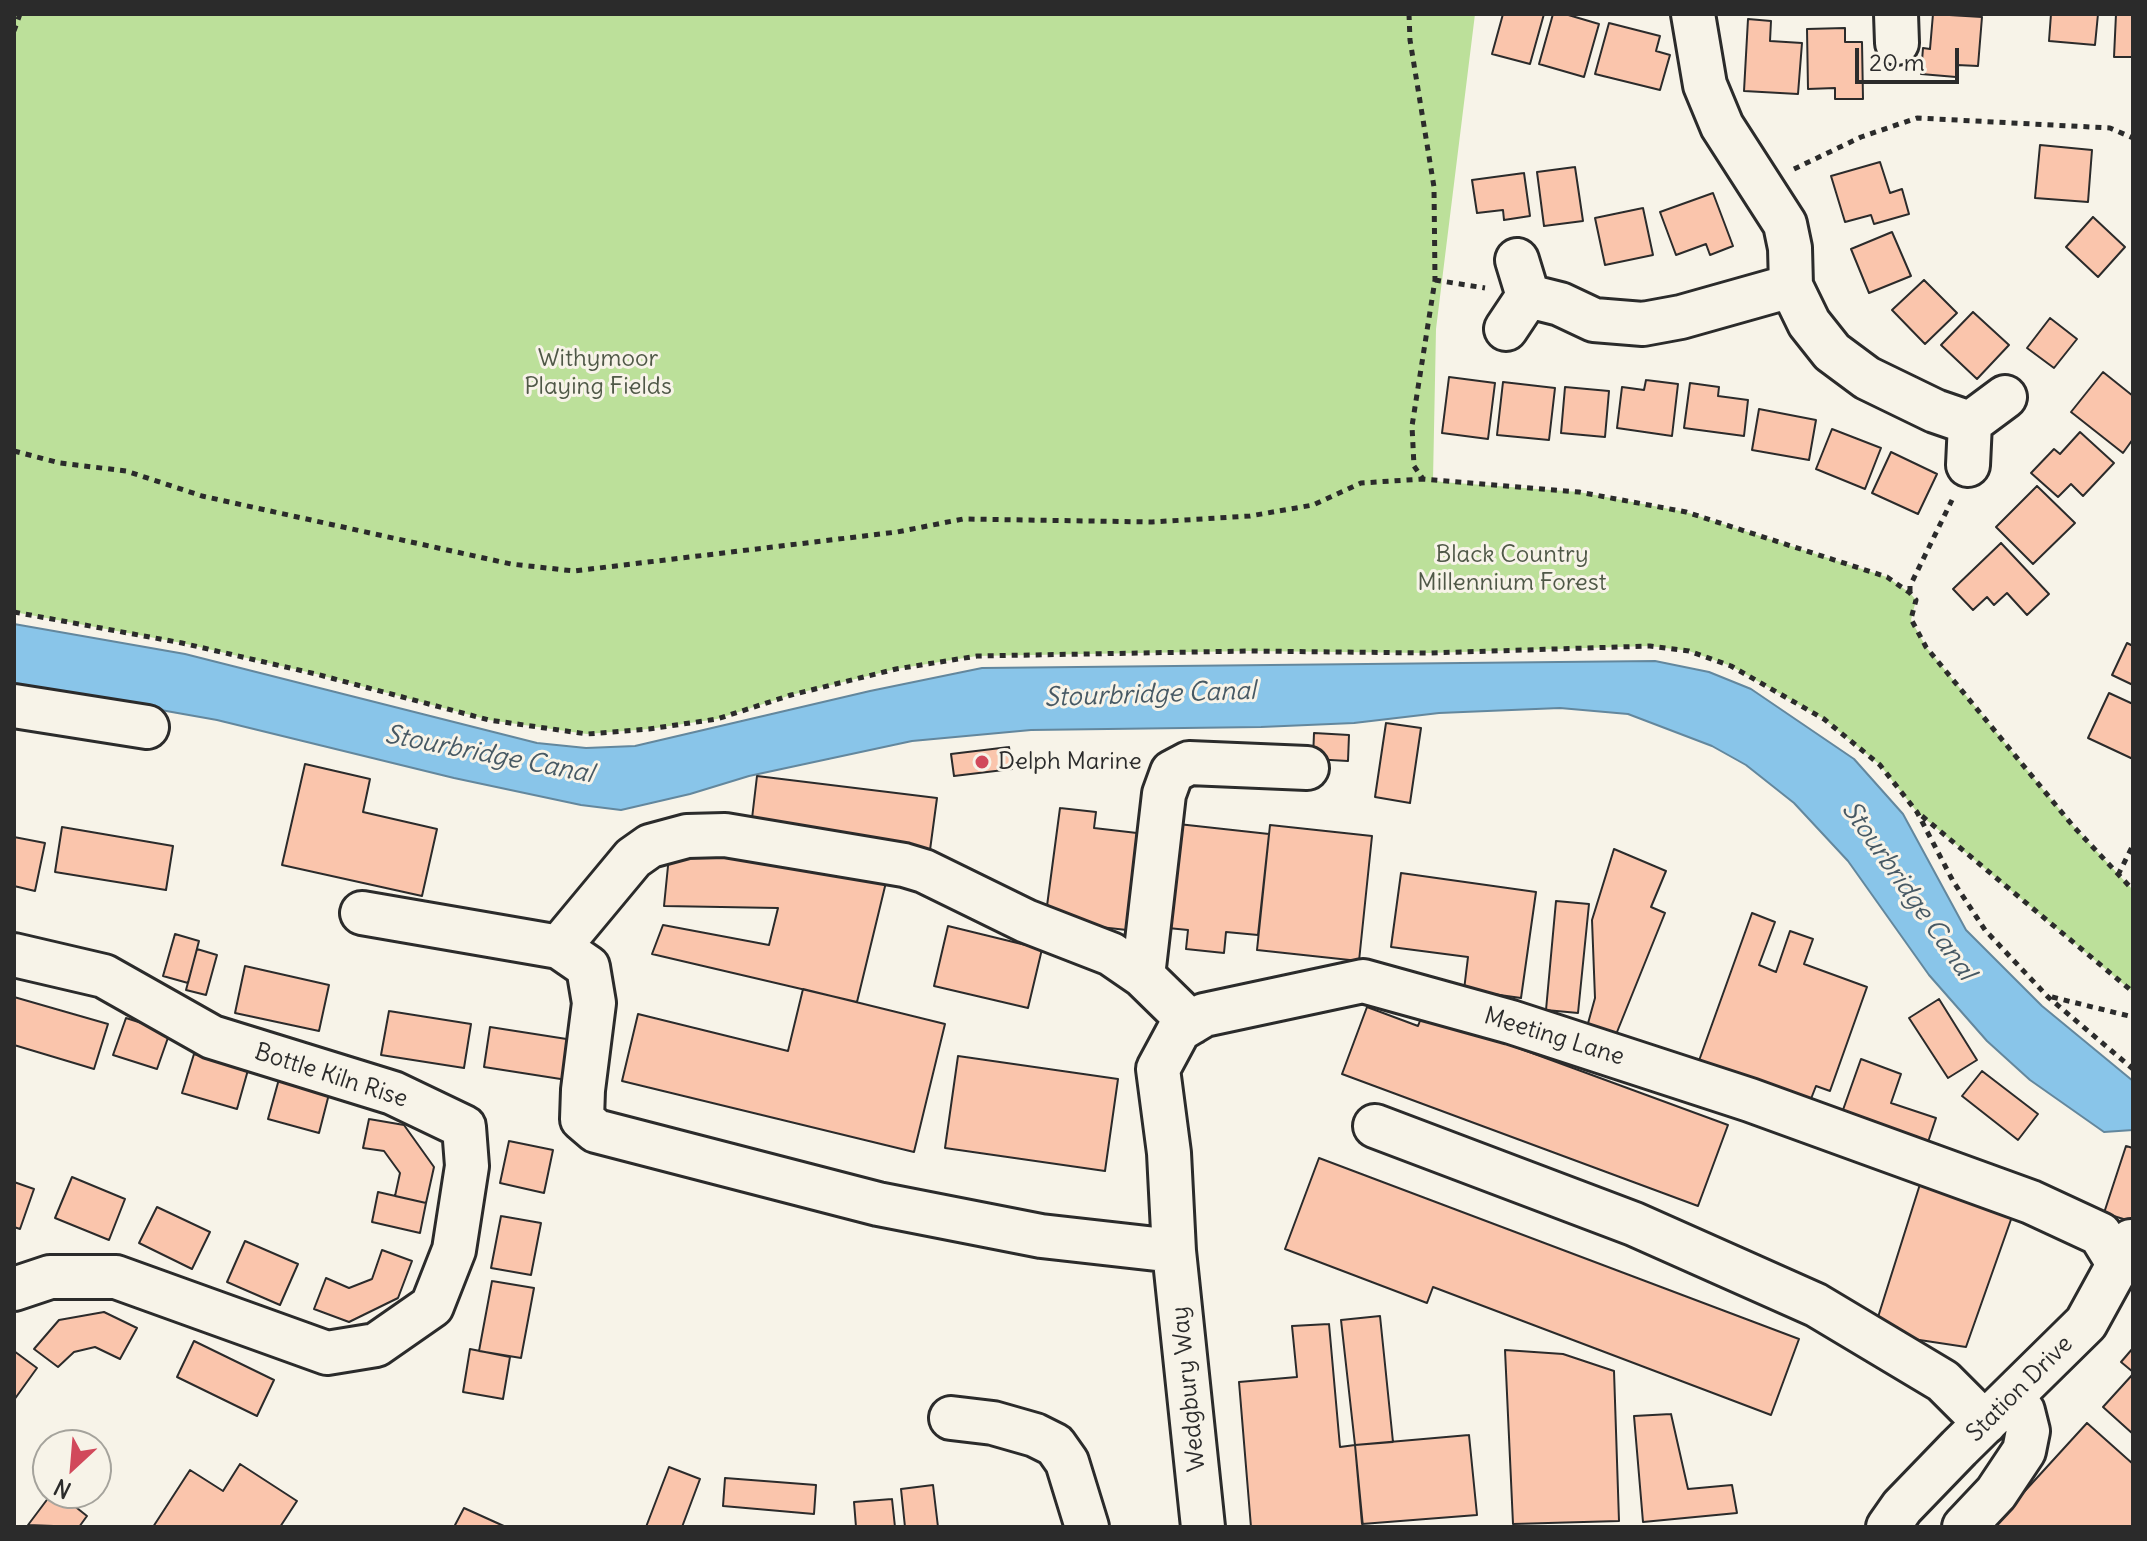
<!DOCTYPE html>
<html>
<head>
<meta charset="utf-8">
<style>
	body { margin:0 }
	#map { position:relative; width:2147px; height:1541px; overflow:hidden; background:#f7f3e8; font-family:Delius,sans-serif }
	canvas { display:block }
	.frame { position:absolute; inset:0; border:16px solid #2b2b2b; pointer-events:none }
	.north { position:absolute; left:32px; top:1429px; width:80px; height:80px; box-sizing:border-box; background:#f7f3e8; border:2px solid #a5a39c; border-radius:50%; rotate:206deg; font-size:22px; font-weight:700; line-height:32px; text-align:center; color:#2b2b2b }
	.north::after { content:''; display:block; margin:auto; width:28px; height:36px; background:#d1495b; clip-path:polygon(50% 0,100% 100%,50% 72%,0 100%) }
	.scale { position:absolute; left:1855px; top:48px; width:104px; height:36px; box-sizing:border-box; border:4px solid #2b2b2b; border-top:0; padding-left:10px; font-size:24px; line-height:28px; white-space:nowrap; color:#2b2b2b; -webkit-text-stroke:6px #f7f3e8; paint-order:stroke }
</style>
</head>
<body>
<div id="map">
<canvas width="2147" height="1541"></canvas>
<div class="frame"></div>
<div class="north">N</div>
<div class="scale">20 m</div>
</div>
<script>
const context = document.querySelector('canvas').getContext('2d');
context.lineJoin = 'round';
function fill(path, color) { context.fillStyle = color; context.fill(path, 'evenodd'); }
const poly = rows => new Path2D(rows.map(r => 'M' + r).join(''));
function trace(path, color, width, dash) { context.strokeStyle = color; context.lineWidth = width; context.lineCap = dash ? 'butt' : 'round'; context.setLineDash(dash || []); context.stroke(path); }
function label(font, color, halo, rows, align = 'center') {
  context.font = font + ' Delius,sans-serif'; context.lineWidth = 6; context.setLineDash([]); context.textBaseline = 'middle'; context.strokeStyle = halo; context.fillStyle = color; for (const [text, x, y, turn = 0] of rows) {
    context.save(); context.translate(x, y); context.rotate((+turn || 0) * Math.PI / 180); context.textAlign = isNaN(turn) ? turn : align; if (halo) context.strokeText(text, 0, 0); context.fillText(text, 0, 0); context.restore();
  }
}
fill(poly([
	[14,14,1475,14,1436,329,1433,480,1442,482,1579,492,1686,512,1887,577,1910,593,1916,600,1911,620,1926,647,2073,826,2133,890,2133,992,1917,812,1880,765,1824,719,1731,666,1689,651,1650,646,1429,653,1249,651,977,656,896,669,791,695,717,719,649,729,587,734,489,720,316,674,182,643,14,612]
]), '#bce09a');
const water = poly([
	[14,624,185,654,537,743,586,748,635,746,870,691,982,668,1655,661,1709,672,1751,689,1854,759,1903,814,1966,930,2042,1006,2133,1081,2133,1130,2104,1132,2030,1080,1987,1041,1929,975,1848,861,1794,803,1746,765,1712,746,1628,714,1560,708,1439,713,1354,723,1261,727,1031,730,912,741,749,776,690,794,621,810,581,805,454,778,217,720,14,684,14,624]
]);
fill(water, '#89c5e9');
trace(water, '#63879d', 2);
const building = poly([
	[1503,14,1544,14,1530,64,1492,54,1503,14],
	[1553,14,1565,14,1599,24,1584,77,1539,64,1553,14],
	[1933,14,1982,17,1978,66,1957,65,1956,77,1921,74,1923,48,1930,49,1933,14],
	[2051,14,2098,14,2095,45,2049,41,2051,14],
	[2116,14,2133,14,2133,57,2114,57,2116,14],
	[1748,19,1771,21,1770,41,1802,43,1798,94,1744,91,1748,19],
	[1609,23,1660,36,1656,51,1670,55,1660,90,1595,74,1609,23],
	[1845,28,1845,42,1862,42,1863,99,1835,99,1835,88,1808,89,1807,29,1845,28],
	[2040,145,2092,150,2088,202,2035,198,2040,145],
	[1880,162,1890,193,1902,189,1909,214,1874,224,1871,215,1845,222,1831,176,1880,162],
	[1575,167,1583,221,1544,226,1537,172,1575,167],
	[1524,173,1530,216,1504,220,1503,210,1477,213,1472,180,1524,173],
	[1713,193,1733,246,1710,255,1706,244,1676,255,1660,212,1713,193],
	[1643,208,1653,255,1605,265,1595,218,1643,208],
	[2093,217,2125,247,2098,277,2066,247,2093,217],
	[1892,232,1911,276,1869,293,1851,249,1892,232],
	[1924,280,1957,313,1925,344,1892,310,1924,280],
	[1973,312,2009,345,1977,379,1941,345,1973,312],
	[2050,318,2077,339,2054,368,2027,348,2050,318],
	[2103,372,2133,396,2133,439,2123,453,2071,412,2103,372],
	[1449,377,1495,383,1488,439,1442,433,1449,377],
	[1646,380,1678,384,1672,436,1617,428,1622,387,1644,390,1646,380],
	[1503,382,1555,388,1549,440,1497,435,1503,382],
	[1690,383,1719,387,1718,396,1748,400,1744,436,1684,428,1690,383],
	[1565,387,1609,391,1605,437,1561,433,1565,387],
	[1759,409,1816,420,1809,460,1752,450,1759,409],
	[1832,429,1881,448,1865,489,1816,469,1832,429],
	[2080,432,2114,463,2083,496,2071,484,2058,497,2031,473,2054,449,2060,454,2080,432],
	[1891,452,1937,474,1918,514,1872,493,1891,452],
	[2037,486,2075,523,2033,564,1996,527,2037,486],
	[2001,543,2049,594,2027,615,2007,593,1994,605,1987,597,1973,610,1953,589,2001,543],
	[2127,643,2133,646,2133,685,2112,675,2127,643],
	[2109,693,2133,704,2133,759,2088,738,2109,693],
	[1386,723,1421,728,1410,803,1375,797,1386,723],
	[1314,733,1349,735,1348,761,1313,759,1314,733],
	[1009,747,1012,769,954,776,951,754,1009,747],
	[305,764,370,779,363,812,437,829,422,896,282,865,305,764],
	[757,776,937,798,930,850,751,827,757,776],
	[1060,808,1096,812,1094,828,1137,833,1127,930,1045,921,1060,808],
	[1169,823,1269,834,1258,935,1226,932,1224,953,1186,949,1188,930,1158,927,1169,823],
	[1270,825,1372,836,1359,961,1257,950,1270,825],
	[62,827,173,846,166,890,55,872,62,827],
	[14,837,45,843,35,891,14,886,14,837],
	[1614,849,1666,871,1651,907,1665,913,1615,1037,1587,1027,1595,998,1592,920,1614,849],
	[791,854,888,874,857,1002,652,954,663,925,769,945,778,908,664,906,669,856,791,854],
	[1401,873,1536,892,1521,998,1464,990,1468,957,1391,947,1401,873],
	[1556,901,1589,904,1578,1013,1546,1010,1556,901],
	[1752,913,1775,922,1759,965,1776,972,1790,931,1813,939,1804,964,1867,987,1830,1091,1816,1086,1807,1109,1696,1069,1752,913],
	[948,926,1042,949,1028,1008,934,986,948,926],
	[175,934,199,941,188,983,163,976,175,934],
	[197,949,217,955,206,995,186,990,197,949],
	[245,966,329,985,319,1031,235,1013,245,966],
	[803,989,945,1024,914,1152,622,1081,638,1014,788,1051,803,989],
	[14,997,108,1024,94,1069,14,1045,14,997],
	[1939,999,1977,1060,1948,1078,1909,1018,1939,999],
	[1367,1007,1418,1026,1423,1013,1728,1125,1698,1206,1342,1074,1367,1007],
	[389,1011,471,1024,464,1068,381,1055,389,1011],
	[126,1018,170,1032,157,1069,113,1055,126,1018],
	[490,1027,573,1040,567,1080,484,1067,490,1027],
	[194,1054,248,1070,237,1109,182,1093,194,1054],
	[958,1056,1118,1079,1105,1171,945,1148,958,1056],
	[1861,1059,1901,1074,1891,1103,1936,1118,1924,1154,1838,1124,1861,1059],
	[1982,1071,2038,1114,2018,1140,1962,1096,1982,1071],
	[279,1079,329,1094,319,1133,268,1119,279,1079],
	[369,1119,404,1125,434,1167,426,1203,395,1196,400,1173,384,1151,363,1148,369,1119],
	[509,1141,553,1150,544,1193,500,1183,509,1141],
	[2126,1146,2133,1148,2133,1222,2104,1213,2126,1146],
	[1319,1158,1799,1339,1771,1415,1433,1287,1427,1303,1285,1249,1319,1158],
	[72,1177,125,1199,109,1240,55,1218,72,1177],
	[1921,1181,2014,1211,1966,1347,1873,1333,1921,1181],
	[14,1182,34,1189,20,1229,14,1227,14,1182],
	[378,1192,426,1203,420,1233,372,1222,378,1192],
	[157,1207,210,1232,192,1269,139,1243,157,1207],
	[501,1216,541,1223,531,1275,491,1268,501,1216],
	[245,1241,298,1264,280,1305,227,1282,245,1241],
	[382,1250,412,1261,398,1298,349,1322,314,1309,326,1278,349,1288,372,1279,382,1250],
	[492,1281,534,1288,521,1358,479,1351,492,1281],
	[104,1312,137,1328,120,1359,95,1347,74,1352,58,1367,34,1349,59,1320,104,1312],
	[1380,1316,1393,1442,1355,1445,1341,1320,1380,1316],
	[1329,1324,1340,1447,1355,1445,1363,1527,1251,1527,1239,1382,1297,1377,1292,1326,1329,1324],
	[194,1341,274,1380,257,1416,177,1377,194,1341],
	[2133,1348,2133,1372,2121,1362,2133,1348],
	[470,1349,510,1357,503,1399,463,1392,470,1349],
	[1505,1350,1563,1354,1614,1371,1619,1521,1513,1524,1505,1350],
	[14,1351,37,1368,14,1400,14,1351],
	[2133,1374,2133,1434,2103,1407,2133,1374],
	[1671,1414,1688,1489,1732,1485,1737,1513,1643,1522,1634,1416,1671,1414],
	[2087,1423,2133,1464,2133,1527,1992,1527,2087,1423],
	[1469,1435,1477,1515,1362,1524,1355,1445,1469,1435],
	[240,1464,297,1501,280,1527,153,1527,190,1470,223,1491,240,1464],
	[669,1467,700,1479,682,1527,646,1527,669,1467],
	[725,1478,816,1485,814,1514,723,1506,725,1478],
	[933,1485,938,1527,905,1527,901,1489,933,1485],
	[52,1493,58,1493,87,1516,79,1527,28,1525,52,1493],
	[892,1499,895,1527,856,1527,854,1502,892,1499],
	[464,1508,506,1527,454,1527,464,1508]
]);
fill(building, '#fac5ac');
trace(building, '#2b2b2b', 2);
const minor = poly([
	[1693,14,1705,85,1722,126,1785,224,1790,248,1791,286,1809,323,1832,352,1867,378,1935,411,1970,423],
	[1896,14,1897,43],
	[1528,296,1560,304,1594,320,1643,324,1681,317,1791,286],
	[1506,329,1528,296,1517,260],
	[1968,465,1970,423,2005,397],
	[14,706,147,727],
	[362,913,559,947,588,967,594,1003,583,1090,582,1119,596,1131,878,1204,1041,1236,1174,1251],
	[559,947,633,858,650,846,687,836,725,835,904,865,924,871,1026,921,1111,954,1143,976,1191,1023],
	[14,955,104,976,212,1037,393,1093,464,1127,467,1166,454,1250,432,1306,376,1345,327,1353,116,1277,50,1277,14,1289],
	[1143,976,1164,794,1172,772,1189,763,1307,768],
	[1375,1126,1634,1224,1816,1305,1943,1381,1985,1423],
	[951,1418,993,1423,1035,1435,1055,1445,1067,1462,1087,1527],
	[1203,1527,1174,1251,1169,1153,1158,1069,1179,1030,1204,1015,1363,981,1511,1022,1750,1100,2031,1202,2100,1234,2119,1265],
	[1888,1527,1902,1507,1959,1448,2086,1323,2131,1241],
	[1964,1527,1996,1493,2024,1451,2028,1431,2023,1411,2012,1397]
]);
trace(minor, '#2b2b2b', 48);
trace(poly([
	[1409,14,1410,40,1434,187,1435,280,1412,426,1414,466,1423,479,1579,492,1686,512,1887,577,1910,593,1916,600,1911,619,1926,647,2073,826,2133,890],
	[14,31,20,14],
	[1794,169,1861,137,1917,118,2110,128,2133,138],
	[1435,280,1485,288],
	[14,451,60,463,126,471,202,496,511,564,574,571,897,532,963,519,1152,522,1250,516,1313,505,1361,483,1423,479],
	[1910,592,1910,586,1952,500],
	[14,612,182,643,316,674,489,720,587,734,649,729,717,719,791,695,896,669,977,656,1249,651,1429,653,1650,646,1689,651,1731,666,1824,719,1880,765,1917,812,1953,881,1985,930,2048,997,2133,1069],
	[1922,816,2133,992],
	[2118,875,2133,845],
	[2052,997,2133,1017]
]), '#2b2b2b', 5, [6, 6]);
trace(minor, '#f7f3e8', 42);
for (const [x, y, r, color] of [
	[982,762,8,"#d1495b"]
]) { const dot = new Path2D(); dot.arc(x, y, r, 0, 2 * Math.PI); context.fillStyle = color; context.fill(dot); trace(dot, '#f7f3e8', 3); }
label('24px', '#4f5847', '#f7f3e8', [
	["Withymoor",598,359],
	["Playing Fields",598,387],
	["Black Country",1512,555],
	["Millennium Forest",1512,583]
]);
label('24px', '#2b2b2b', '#f7f3e8', [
	["Delph Marine",998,762]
], 'left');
label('24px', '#2b2b2b', '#f7f3e8', [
	["Meeting Lane",1554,1037,17],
	["Bottle Kiln Rise",331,1076,18],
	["Wedgbury Way",1189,1389,-96],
	["Station Drive",2020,1389,-45]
]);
label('italic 26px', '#475964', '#f7f3e8', [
	["Stourbridge Canal",1150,695,-2],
	["Stourbridge Canal",489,755,11],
	["Stourbridge Canal",1908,891,55]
]);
</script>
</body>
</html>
